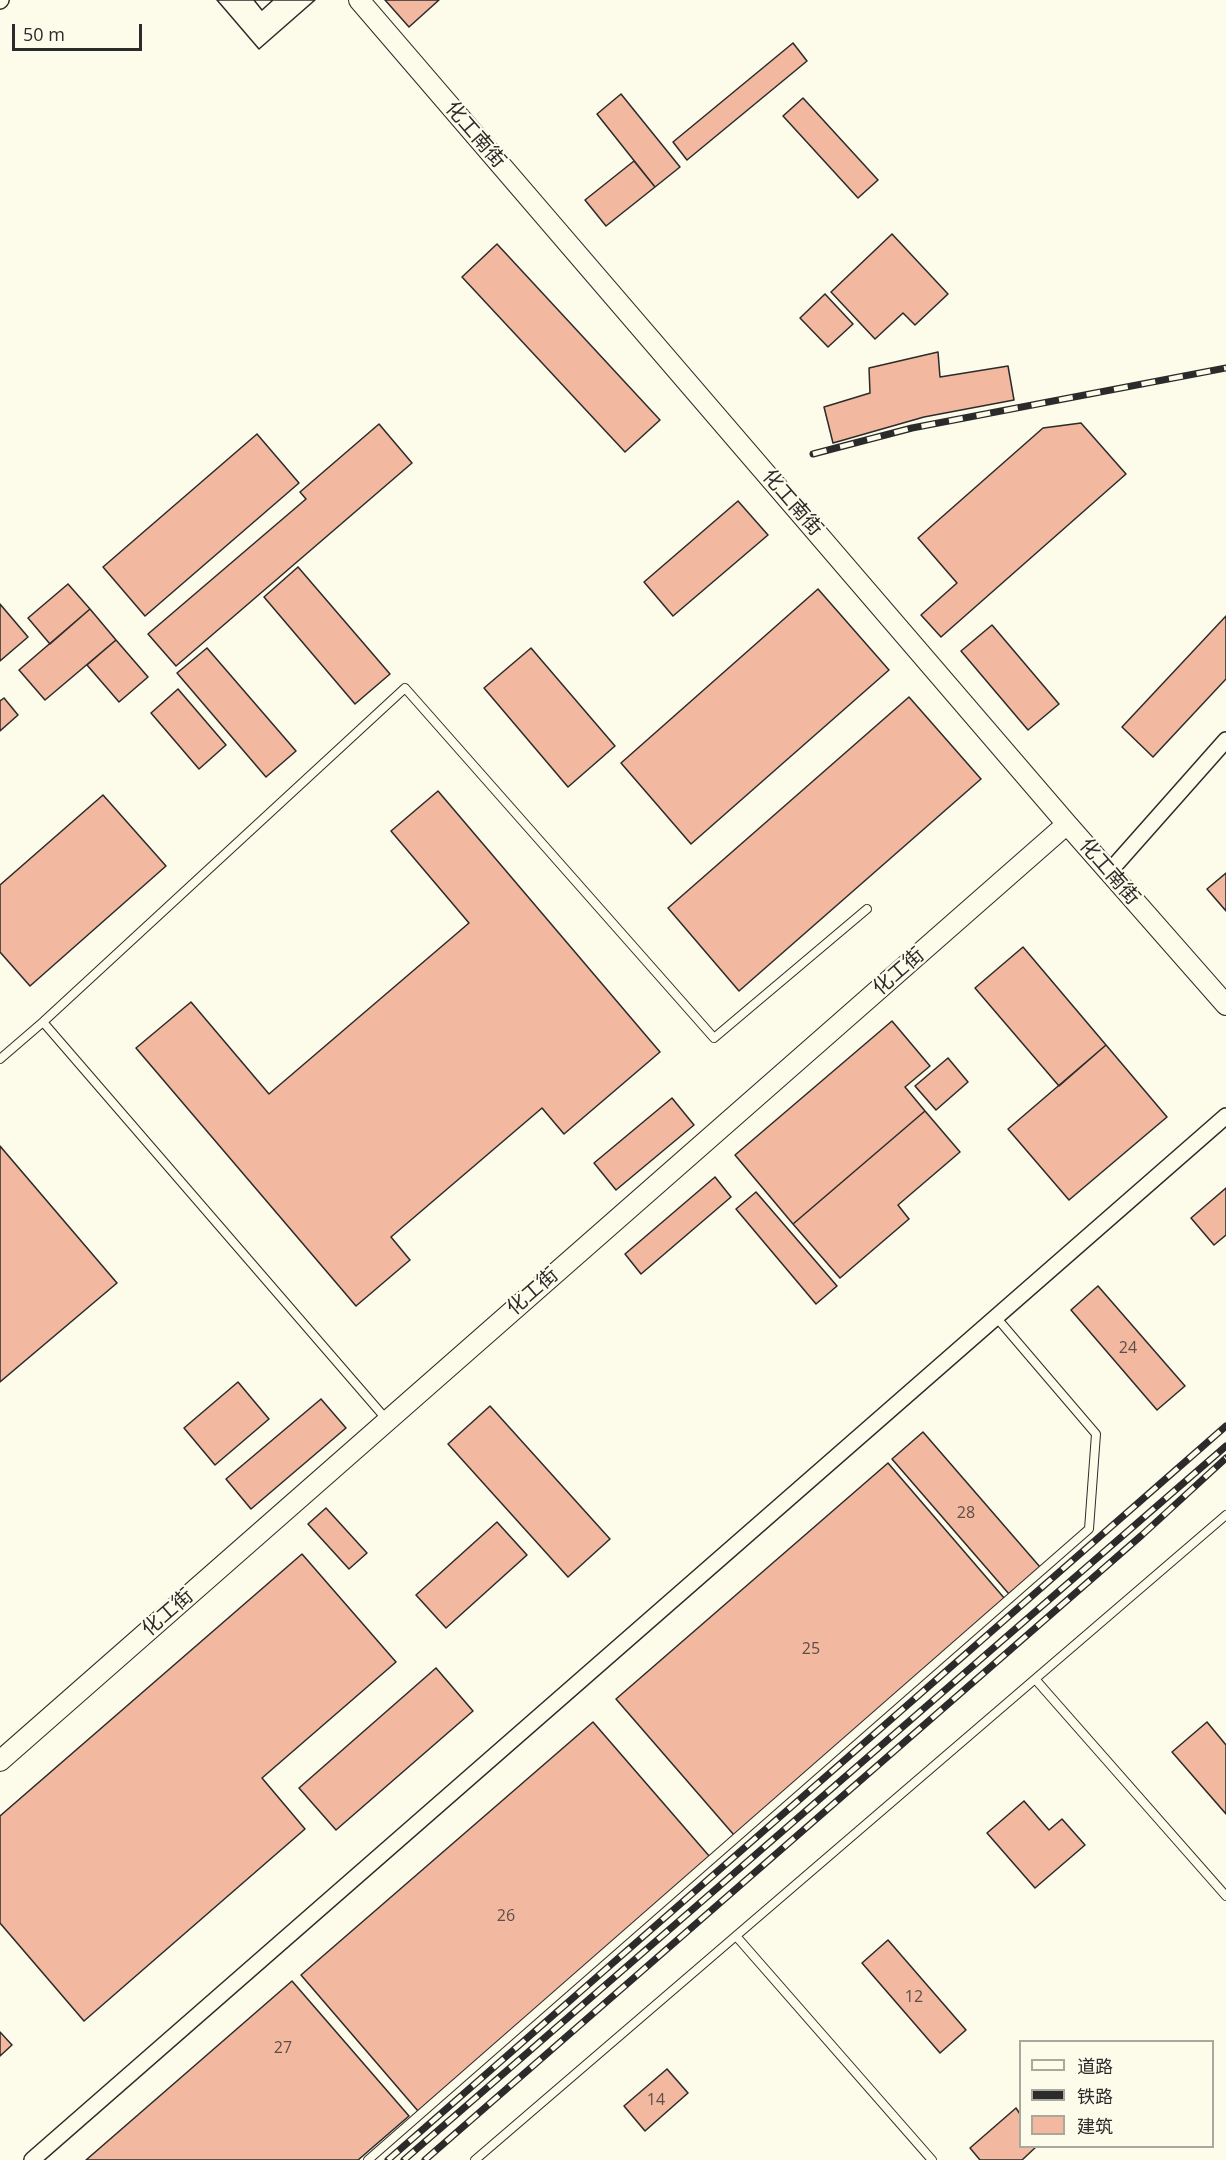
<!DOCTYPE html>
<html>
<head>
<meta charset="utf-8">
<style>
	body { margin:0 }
	#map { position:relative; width:1226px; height:2160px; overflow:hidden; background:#fdfbea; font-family:"Open Sans","Noto Sans SC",sans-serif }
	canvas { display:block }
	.legend { position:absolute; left:1019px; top:2040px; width:195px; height:108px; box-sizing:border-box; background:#fdfbea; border:2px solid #a9a89e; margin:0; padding:8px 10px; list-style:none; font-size:18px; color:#2b2b2b }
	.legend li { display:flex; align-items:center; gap:12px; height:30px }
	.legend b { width:30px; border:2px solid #a9a89e }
	.scale { position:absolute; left:12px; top:24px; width:130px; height:27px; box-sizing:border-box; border:3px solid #2b2b2b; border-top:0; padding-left:8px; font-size:18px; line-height:21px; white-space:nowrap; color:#2b2b2b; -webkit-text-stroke:4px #fdfbea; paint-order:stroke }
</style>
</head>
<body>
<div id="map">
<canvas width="1226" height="2160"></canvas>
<ul class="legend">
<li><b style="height:8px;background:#fdfbea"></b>道路</li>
<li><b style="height:8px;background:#2b2b2b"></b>铁路</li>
<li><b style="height:16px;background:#f2b8a0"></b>建筑</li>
</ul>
<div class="scale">50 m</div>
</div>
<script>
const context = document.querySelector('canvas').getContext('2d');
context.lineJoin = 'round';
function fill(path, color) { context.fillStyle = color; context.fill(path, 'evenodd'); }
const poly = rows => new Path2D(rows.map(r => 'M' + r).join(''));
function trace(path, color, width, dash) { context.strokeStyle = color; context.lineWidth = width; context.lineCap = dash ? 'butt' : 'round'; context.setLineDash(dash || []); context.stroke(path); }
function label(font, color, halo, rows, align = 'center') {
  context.font = font + ' "Open Sans","Noto Sans SC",sans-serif'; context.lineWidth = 4.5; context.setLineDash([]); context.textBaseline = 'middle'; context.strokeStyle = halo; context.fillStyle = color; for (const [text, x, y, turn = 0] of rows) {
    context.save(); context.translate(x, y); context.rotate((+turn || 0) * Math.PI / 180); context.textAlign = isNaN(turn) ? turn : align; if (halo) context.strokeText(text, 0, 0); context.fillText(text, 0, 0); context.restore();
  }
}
const building = poly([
	[217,0,254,0,262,10,273,0,315,0,259,49,217,0],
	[217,0,315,0,259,49,217,0],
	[254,0,273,0,262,10,254,0],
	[385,0,439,0,409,27,385,0],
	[793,43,807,61,687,160,673,142,793,43],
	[621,94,680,167,655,187,597,114,621,94],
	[803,98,878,180,858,198,783,116,803,98],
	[634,161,655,187,606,226,585,200,634,161],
	[892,234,948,294,915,325,903,313,875,339,831,292,892,234],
	[497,244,660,420,625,452,462,277,497,244],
	[825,294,853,324,828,347,800,318,825,294],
	[938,352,940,377,1008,366,1014,400,924,417,833,443,824,407,870,393,869,368,938,352],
	[1081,423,1126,474,941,637,921,615,957,583,918,538,1043,428,1081,423],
	[379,424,412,463,176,666,148,634,306,499,300,492,379,424],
	[257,434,299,483,145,616,103,567,257,434],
	[738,501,768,535,673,616,644,582,738,501],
	[298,567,390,674,355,704,264,597,298,567],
	[68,584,90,609,50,644,28,618,68,584],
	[818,589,889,670,691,844,621,763,818,589],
	[0,604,28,637,0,661,0,604],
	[90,609,116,640,45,700,19,670,90,609],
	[1226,616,1226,679,1153,757,1122,727,1226,616],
	[992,625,1059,704,1028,730,961,651,992,625],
	[116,640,148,677,119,702,87,665,116,640],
	[207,648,296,751,266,777,177,673,207,648],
	[531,648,615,746,568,787,484,688,531,648],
	[178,689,226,745,199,769,151,713,178,689],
	[909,697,981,779,739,991,668,908,909,697],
	[4,698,18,715,0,731,0,701,4,698],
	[438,791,660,1052,564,1134,542,1108,391,1237,410,1260,356,1306,136,1048,191,1002,269,1094,469,923,391,831,438,791],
	[103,795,166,866,30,986,0,952,0,885,103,795],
	[1226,873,1226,911,1207,889,1226,873],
	[1023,947,1106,1045,1059,1086,975,988,1023,947],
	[892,1021,930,1066,905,1087,925,1111,793,1224,735,1155,892,1021],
	[1106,1045,1167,1117,1069,1200,1008,1129,1106,1045],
	[948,1058,968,1082,936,1110,915,1086,948,1058],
	[672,1098,694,1125,616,1190,594,1163,672,1098],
	[925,1111,960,1152,898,1205,909,1219,840,1278,793,1224,925,1111],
	[0,1146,117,1283,0,1382,0,1146],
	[715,1177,731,1197,641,1274,625,1254,715,1177],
	[1226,1188,1226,1235,1214,1245,1191,1218,1226,1188],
	[756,1192,837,1286,816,1304,736,1209,756,1192],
	[1098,1286,1185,1386,1157,1410,1071,1310,1098,1286],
	[238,1382,269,1419,215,1465,184,1428,238,1382],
	[321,1399,346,1428,251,1509,226,1479,321,1399],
	[490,1406,610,1539,568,1577,448,1444,490,1406],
	[923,1432,1040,1567,1009,1594,892,1459,923,1432],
	[888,1463,1005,1599,734,1835,616,1699,888,1463],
	[326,1508,367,1553,349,1569,308,1524,326,1508],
	[497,1522,527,1555,446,1628,416,1595,497,1522],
	[302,1554,396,1662,262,1778,305,1829,84,2021,0,1923,0,1816,302,1554],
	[436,1668,473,1711,336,1830,299,1788,436,1668],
	[593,1722,710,1857,418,2111,301,1975,593,1722],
	[1207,1722,1226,1745,1226,1814,1172,1752,1207,1722],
	[1024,1801,1049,1830,1062,1819,1085,1845,1035,1888,987,1833,1024,1801],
	[888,1940,966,2030,940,2053,862,1963,888,1940],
	[292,1981,409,2116,358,2160,86,2160,292,1981],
	[0,2032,12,2045,0,2056,0,2032],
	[667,2069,688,2093,645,2131,624,2106,667,2069],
	[1016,2108,1020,2114,1020,2146,1037,2146,1022,2160,980,2160,970,2148,1016,2108]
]);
fill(building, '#f2b8a0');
trace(building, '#2b2b2b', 1.5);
const service = poly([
	[43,1022,387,1420],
	[0,1059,43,1022,405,688,714,1038,867,909],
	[1035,1679,1226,1896],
	[736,1936,932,2160],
	[368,2160,1089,1529,1096,1434,996,1317],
	[475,2160,1226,1515]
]);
const minor = poly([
	[0,1,1,0],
	[1109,872,1226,740],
	[32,2160,1226,1116]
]);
const tertiary = poly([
	[359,0,1067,824,1226,1005],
	[0,1761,1067,824]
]);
trace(service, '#2b2b2b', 10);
trace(minor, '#2b2b2b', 18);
trace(tertiary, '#2b2b2b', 22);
trace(service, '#fdfbea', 8);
trace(minor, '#fdfbea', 15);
trace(tertiary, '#fdfbea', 20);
const rail = poly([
	[813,454,912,428,1226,368],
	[388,2160,1226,1426],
	[404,2160,1226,1446],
	[425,2160,1142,1535,1226,1458]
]);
trace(rail, '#2b2b2b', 7);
trace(rail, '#fdfbea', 4.5, [14]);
label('16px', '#5d4e48', null, [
	["24",1128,1348],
	["28",966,1513],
	["25",811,1649],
	["26",506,1916],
	["12",914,1997],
	["27",283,2048],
	["14",656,2100]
]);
label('20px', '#2b2b2b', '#fdfbea', [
	["化工南街",475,135,49],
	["化工南街",792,503,49],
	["化工南街",1109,872,49],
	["化工街",899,972,-41],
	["化工街",533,1292,-41],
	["化工街",168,1613,-41]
]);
</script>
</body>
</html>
